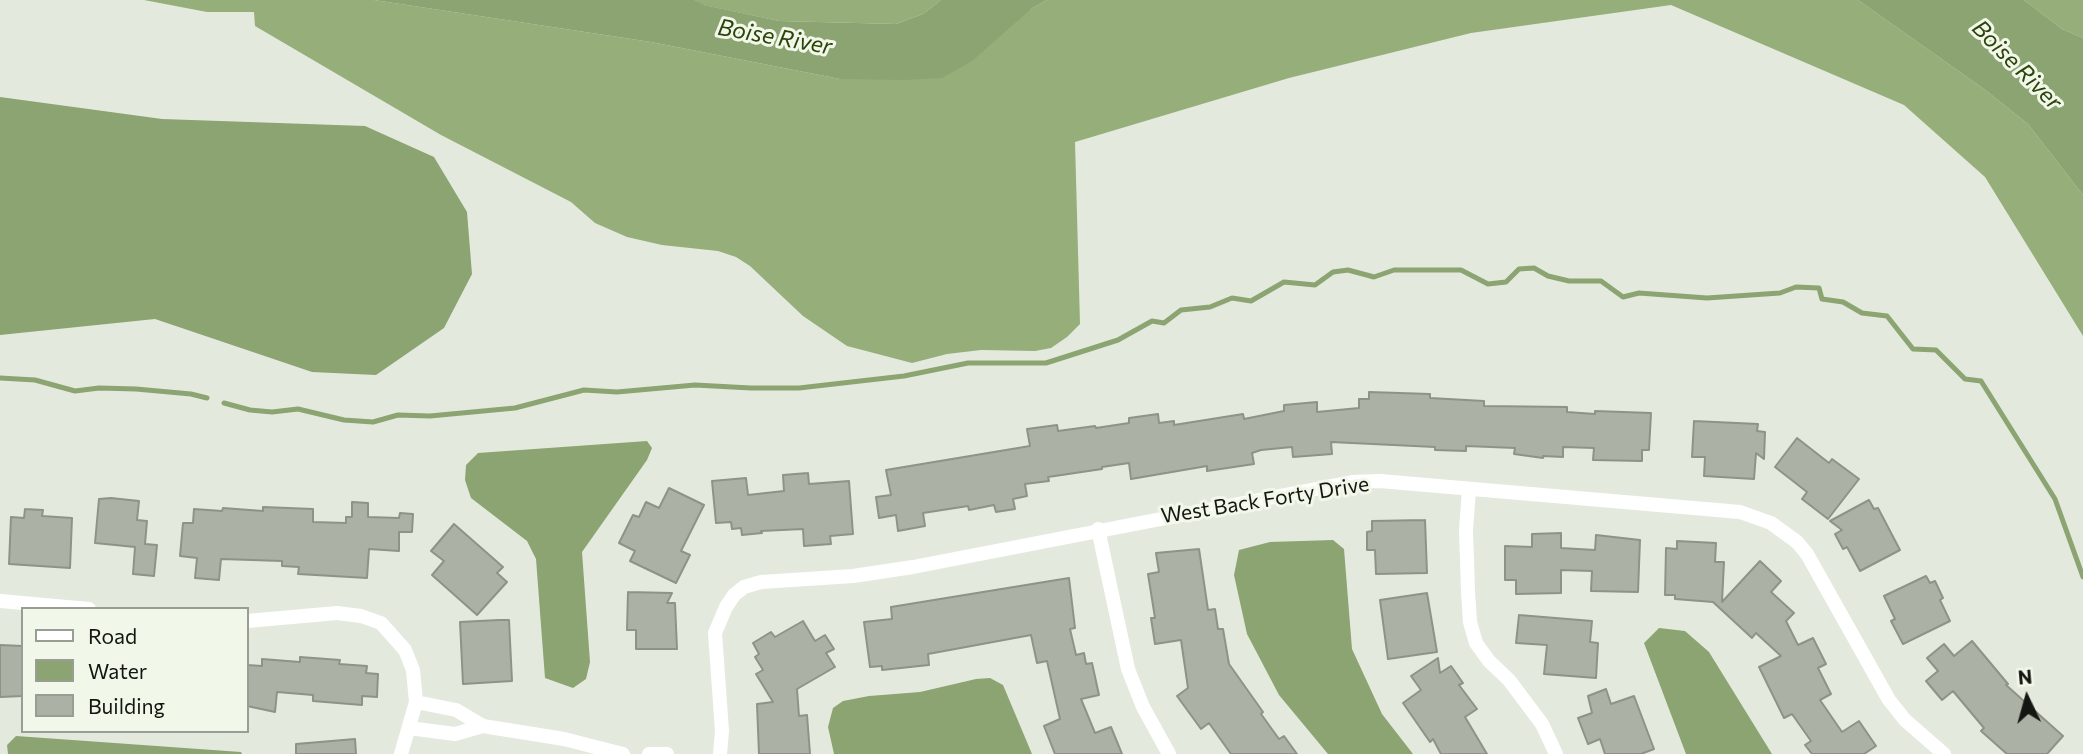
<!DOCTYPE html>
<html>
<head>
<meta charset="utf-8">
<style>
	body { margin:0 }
	#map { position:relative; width:2083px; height:754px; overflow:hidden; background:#e3eadd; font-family:Commissioner,sans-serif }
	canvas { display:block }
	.legend { position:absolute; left:21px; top:607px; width:228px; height:126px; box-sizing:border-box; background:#f1f8ea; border:2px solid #989e93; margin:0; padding:9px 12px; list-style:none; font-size:21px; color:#131611 }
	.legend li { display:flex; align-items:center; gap:14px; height:35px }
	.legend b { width:35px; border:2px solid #989e93 }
	.north { position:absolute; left:1992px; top:663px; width:70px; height:70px; -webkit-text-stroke:5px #f1f8ea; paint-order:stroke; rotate:355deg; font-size:19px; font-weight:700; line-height:28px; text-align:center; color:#131611 }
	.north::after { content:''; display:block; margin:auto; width:24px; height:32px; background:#131611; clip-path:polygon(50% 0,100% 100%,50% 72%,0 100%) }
</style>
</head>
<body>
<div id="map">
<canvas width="2083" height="754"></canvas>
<ul class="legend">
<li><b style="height:9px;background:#fff"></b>Road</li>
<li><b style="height:19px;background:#8ba471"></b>Water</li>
<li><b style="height:19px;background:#abb2a5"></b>Building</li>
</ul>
<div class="north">N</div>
</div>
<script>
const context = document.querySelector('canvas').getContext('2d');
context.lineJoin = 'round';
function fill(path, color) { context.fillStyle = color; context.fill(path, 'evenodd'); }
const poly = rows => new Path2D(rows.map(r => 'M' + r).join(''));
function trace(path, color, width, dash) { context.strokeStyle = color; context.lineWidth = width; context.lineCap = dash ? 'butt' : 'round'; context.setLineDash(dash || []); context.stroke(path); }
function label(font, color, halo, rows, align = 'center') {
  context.font = font + ' Commissioner,sans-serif'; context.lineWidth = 6; context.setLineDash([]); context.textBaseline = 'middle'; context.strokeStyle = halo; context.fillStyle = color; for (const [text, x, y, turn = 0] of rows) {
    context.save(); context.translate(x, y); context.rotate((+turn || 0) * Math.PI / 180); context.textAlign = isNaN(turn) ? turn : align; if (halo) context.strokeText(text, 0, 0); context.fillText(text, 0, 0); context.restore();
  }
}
fill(poly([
	[144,0,374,0,651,42,840,79,1031,9,1047,0,1858,0,1984,89,2028,124,2083,195,2083,336,1985,177,1904,105,1671,5,1471,33,1289,78,1075,142,1080,324,1067,337,1051,348,1035,351,981,350,947,354,912,363,847,346,803,316,750,266,736,257,718,251,662,245,627,237,595,223,571,202,441,135,255,26,254,12,207,12],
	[695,0,941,0,923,14,896,24,779,21,703,5],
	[2024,0,2083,0,2083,38,2062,29]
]), '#95ae7a');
fill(poly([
	[374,0,695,0,704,5,779,21,896,24,923,14,941,0,1047,0,1031,9,972,61,942,78,904,80,840,79,651,42],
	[1858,0,2024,0,2062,29,2083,38,2083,195,2028,124,1984,89],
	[0,97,162,119,365,126,434,157,467,212,472,274,444,328,376,375,312,372,155,319,0,335],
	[647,441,652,448,647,460,582,552,590,662,586,679,573,688,545,678,536,559,527,541,471,498,465,480,466,465,478,453],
	[1333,540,1344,549,1352,649,1382,714,1413,754,1328,754,1279,695,1247,634,1234,575,1239,550,1270,542],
	[1659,628,1685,631,1709,652,1772,754,1686,754,1644,643],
	[990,678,1003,685,1032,754,834,754,828,727,833,708,843,701,869,696,920,692,976,679],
	[16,736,241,752,242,754,8,754,7,745]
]), '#8ba471');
trace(poly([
	[0,378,35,380,75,391,99,388,136,389,191,394,207,398],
	[224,403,250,410,272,412,298,409,344,420,373,422,398,415,430,416,515,408,584,390,617,392,695,385,751,388,799,388,904,376,968,363,1046,363,1118,340,1152,321,1164,323,1181,310,1210,307,1232,298,1251,301,1284,282,1315,285,1333,272,1348,270,1374,277,1394,270,1461,270,1488,284,1506,282,1519,269,1534,268,1548,276,1569,281,1601,281,1623,297,1639,293,1707,298,1780,293,1796,287,1819,288,1822,299,1843,302,1862,313,1887,316,1913,349,1936,350,1965,379,1981,381,2055,499,2083,577]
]), '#8ba471', 5);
const building = poly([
	[1369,392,1430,394,1430,398,1484,401,1484,406,1567,407,1567,412,1595,414,1595,411,1651,413,1649,450,1642,450,1642,461,1593,460,1594,448,1563,447,1563,457,1543,456,1543,458,1514,454,1515,448,1466,446,1466,451,1435,450,1435,447,1331,442,1332,454,1293,457,1292,447,1261,450,1252,453,1254,464,1207,471,1207,466,1131,479,1129,463,1102,467,1102,469,1048,477,1049,481,1025,484,1027,496,1013,499,1015,509,996,512,994,505,969,510,968,506,923,513,925,526,898,531,896,515,879,518,876,497,891,495,886,470,1030,446,1027,429,1057,425,1058,431,1095,426,1096,428,1129,423,1129,418,1158,414,1159,423,1174,421,1174,425,1243,414,1244,419,1284,411,1284,405,1317,402,1317,412,1359,408,1359,399,1369,399,1369,392],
	[1694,421,1758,424,1757,431,1765,432,1764,459,1756,453,1754,479,1704,476,1705,457,1692,457,1694,421],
	[1797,438,1829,463,1832,459,1859,479,1828,519,1802,499,1807,492,1775,467,1797,438],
	[808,473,809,484,849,481,853,534,830,536,831,544,804,546,803,529,761,531,762,533,742,535,741,528,732,529,731,522,716,523,712,481,746,478,748,495,784,491,783,475,808,473],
	[669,488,704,505,681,551,690,555,676,583,630,561,635,551,619,543,633,515,639,517,646,502,659,508,669,488],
	[111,498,139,501,137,520,147,521,145,544,157,545,154,576,133,574,135,547,95,543,99,499,111,498],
	[1869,500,1874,509,1878,508,1900,550,1860,571,1847,547,1843,549,1835,534,1842,530,1830,521,1869,500],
	[352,502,368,503,368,517,399,518,400,513,413,514,412,532,399,532,399,551,369,549,367,578,298,574,299,567,282,566,282,561,221,559,219,580,195,578,197,558,180,556,183,523,193,523,194,509,222,511,223,508,263,511,263,507,313,509,313,522,346,523,346,517,352,517,352,502],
	[25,509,43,510,42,516,72,518,70,568,9,564,11,517,24,518,25,509],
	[1425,520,1427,573,1376,574,1375,550,1367,550,1367,532,1372,531,1372,521,1425,520],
	[454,524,503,567,497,573,507,582,477,615,432,575,444,561,431,551,454,524],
	[1561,533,1561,548,1595,550,1596,535,1640,540,1638,592,1591,591,1592,571,1561,570,1561,593,1516,594,1516,580,1505,580,1505,546,1532,547,1532,534,1561,533],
	[1677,541,1716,543,1715,562,1724,562,1722,602,1760,561,1781,581,1771,592,1794,613,1786,621,1798,645,1813,638,1826,664,1818,668,1831,694,1820,700,1842,732,1859,721,1876,746,1864,754,1812,754,1805,745,1811,741,1792,714,1784,718,1759,667,1781,656,1756,633,1752,638,1713,602,1675,599,1675,595,1665,595,1666,548,1677,549,1677,541],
	[1199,549,1208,610,1215,609,1218,629,1223,629,1229,664,1263,712,1261,714,1279,739,1284,736,1297,754,1231,754,1209,723,1201,729,1177,696,1188,688,1181,640,1155,644,1151,618,1155,618,1148,574,1159,572,1156,553,1199,549],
	[1926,576,1930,583,1935,581,1943,598,1940,600,1950,621,1903,644,1891,621,1895,619,1884,596,1926,576],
	[1069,578,1075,628,1070,629,1076,655,1084,653,1086,664,1092,663,1099,695,1081,699,1095,733,1111,727,1122,754,1055,754,1044,726,1060,719,1047,661,1037,663,1031,635,928,654,929,665,882,670,882,666,870,667,864,622,892,619,891,607,1069,578],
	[628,592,672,593,667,603,675,603,677,649,636,649,636,630,627,630,628,592],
	[1427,593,1437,652,1388,659,1380,600,1427,593],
	[1519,615,1592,621,1590,642,1598,643,1596,678,1544,674,1547,645,1516,643,1519,615],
	[499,620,509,620,512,681,463,684,460,622,499,620],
	[803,621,815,641,825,635,834,649,826,653,835,667,797,689,799,716,807,715,810,754,759,754,757,704,773,702,756,674,763,670,755,657,759,654,753,643,771,632,775,637,803,621],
	[1972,641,2008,684,2006,685,2063,736,2047,754,2007,754,1981,731,1984,728,1953,691,1942,700,1926,681,1938,671,1927,658,1944,644,1954,656,1972,641],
	[0,645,23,646,23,696,0,697,0,645],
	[300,657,340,660,339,664,367,666,366,673,378,674,377,697,362,696,362,705,313,701,313,695,277,692,275,712,247,706,247,665,262,666,262,659,300,662,300,657],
	[1438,658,1440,673,1451,666,1463,683,1459,685,1477,709,1465,717,1487,754,1441,754,1433,739,1430,742,1403,703,1421,690,1411,676,1438,658],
	[1606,689,1611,704,1634,696,1654,749,1641,754,1605,754,1600,739,1588,744,1578,718,1592,713,1588,696,1606,689],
	[355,739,356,754,296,754,296,744,355,739]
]);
fill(building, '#abb2a5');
trace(building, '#8d9487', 2);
trace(poly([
	[1469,489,1466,530,1468,592,1470,622,1476,643,1489,661,1509,680,1542,724,1556,754],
	[1098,529,1128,669,1143,707,1169,754],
	[0,601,89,609],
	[247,621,337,613,361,616,381,623,405,650,413,670,416,702,401,754],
	[416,702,456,710,483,726,564,739,623,754],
	[409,728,455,734,483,726],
	[649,754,667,754],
	[720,754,722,731,715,633,726,607,734,595,744,587,761,582,853,576,913,567,1352,482,1380,481,1740,512,1771,523,1797,542,1807,554,1889,700,1905,720,1944,754]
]), '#fff', 14);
label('21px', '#131611', '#f1f8ea', [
	["West Back Forty Drive",1265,500,-9]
]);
label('italic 23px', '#2d430a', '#f1f8ea', [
	["Boise River",775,37,10],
	["Boise River",2017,65,45]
]);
</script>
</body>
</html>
